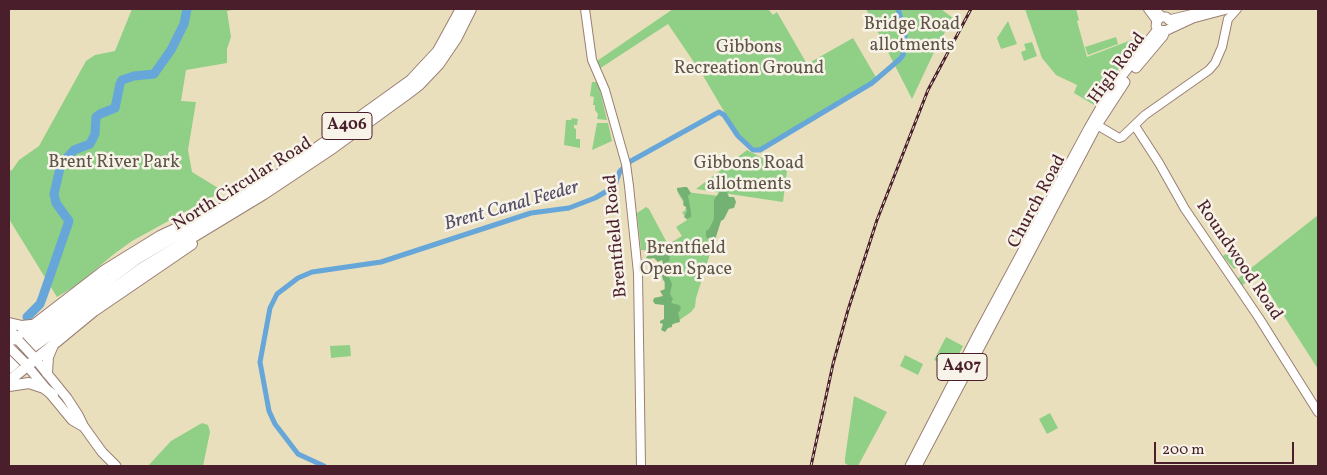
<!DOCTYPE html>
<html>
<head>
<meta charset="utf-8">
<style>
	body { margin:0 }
	#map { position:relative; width:1327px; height:475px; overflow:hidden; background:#eadfbc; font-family:Vollkorn,serif }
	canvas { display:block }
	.frame { position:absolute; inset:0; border:10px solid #4a1f2b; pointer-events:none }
	.scale { position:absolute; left:1154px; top:442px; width:140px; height:22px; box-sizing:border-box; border:2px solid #4a1f2b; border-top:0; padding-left:6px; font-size:15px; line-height:18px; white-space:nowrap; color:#4a1f2b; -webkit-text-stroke:4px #f7f3e8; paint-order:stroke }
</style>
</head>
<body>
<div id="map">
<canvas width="1327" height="475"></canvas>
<div class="frame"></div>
<div class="scale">200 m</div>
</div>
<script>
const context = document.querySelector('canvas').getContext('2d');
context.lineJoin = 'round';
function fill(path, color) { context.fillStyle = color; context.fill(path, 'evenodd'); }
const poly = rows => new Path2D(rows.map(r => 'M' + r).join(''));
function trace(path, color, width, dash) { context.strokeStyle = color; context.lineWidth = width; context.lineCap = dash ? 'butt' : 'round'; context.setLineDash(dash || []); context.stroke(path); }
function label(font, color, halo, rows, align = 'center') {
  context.font = font + ' Vollkorn,serif'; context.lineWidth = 5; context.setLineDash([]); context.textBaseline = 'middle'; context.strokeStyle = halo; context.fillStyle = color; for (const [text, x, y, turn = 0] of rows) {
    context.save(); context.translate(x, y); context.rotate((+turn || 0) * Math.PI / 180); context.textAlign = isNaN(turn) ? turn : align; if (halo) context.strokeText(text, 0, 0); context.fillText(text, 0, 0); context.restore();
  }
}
fill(poly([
	[132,9,237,9,227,11,231,37,227,49,227,63,186,70,181,101,196,102,188,150,192,172,223,191,132,241,114,254,77,285,57,297,9,219,9,171,12,170,19,160,39,146,86,61,95,55,115,51],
	[673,9,768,9,773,15,777,12,807,64,853,38,877,79,872,84,760,152,738,135,702,74,668,24,599,69,597,61],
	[866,9,941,9,953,18,936,48,912,99],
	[1025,9,1076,9,1079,20,1077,21,1087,57,1139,37,1141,41,1103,89,1094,105,1074,93,1077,85,1056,75,1042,58],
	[1008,21,1017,44,1001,49,997,38],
	[1116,37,1118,44,1088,55,1085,47],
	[1032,42,1037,56,1024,61,1021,52,1026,50,1024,44],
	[592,82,597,82,599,86,607,120,597,119,598,114,595,110,595,105,593,105,594,97,590,96],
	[572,118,578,119,577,125,574,125,574,128,576,129,576,139,580,139,580,148,564,145,566,120,571,120],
	[597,123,608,123,612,141,592,150],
	[747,150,787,171,783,202,696,189],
	[677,191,728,197,696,298,695,307,691,312,665,330,664,247,682,236,676,227,687,220,682,212,685,211,686,207],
	[646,207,649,209,666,241,651,251,641,250,637,213],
	[1318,215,1318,369,1257,274,1240,287,1236,280],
	[1235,247,1246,260,1234,269,1223,256],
	[946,337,963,346,952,368,934,360],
	[350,345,351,356,331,358,330,346],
	[905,355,923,364,918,375,900,366],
	[854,396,887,412,858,466,849,466,845,463,845,458],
	[1050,413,1058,428,1047,434,1039,419],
	[202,423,208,425,210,432,203,466,148,466,171,441]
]), '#8fcf86');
fill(poly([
	[684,187,687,187,691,193,688,196,691,212,691,217,687,219,684,217,687,211,686,207,683,205,684,201,677,190,677,188],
	[720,191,727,192,729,197,734,197,736,202,734,208,729,209,724,219,721,221,715,240,710,240,706,237,706,231,709,229,714,219,714,200],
	[665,247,669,249,670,253,668,275,672,284,670,294,673,299,671,303,679,305,681,308,680,311,678,312,680,322,672,324,672,327,668,328,665,332,661,330,663,324,660,323,660,321,664,319,664,305,655,304,653,301,654,298,663,296,660,291,665,289,665,282,663,280,662,276,663,264,662,260,658,262,654,258,648,259,646,258,648,255,653,255,657,251]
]), '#73b273');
trace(poly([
	[324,466,298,454,275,424,269,411,260,362,270,308,277,294,298,278,312,272,381,262,531,213,569,208,595,198,614,187,620,171,631,161,719,112,724,115,738,136,753,150,760,150,872,83,900,59,903,55,905,44,905,33,898,9]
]), '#66a6d9', 5);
trace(poly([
	[27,317,40,304,43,296,69,221,56,203,54,194,61,164,74,150,90,144,95,134,96,117,100,114,115,108,120,84,122,80,134,76,154,74,171,50,184,24,187,9]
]), '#66a6d9', 9);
const secondary = poly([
	[585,9,592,60,605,90,626,164,629,186,638,273,641,466],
	[1148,9,1157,21],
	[1155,9,1162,17],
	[1228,19,1237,9],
	[1097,125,1119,138,1122,137,1145,115,1209,70,1215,63,1222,47,1228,19],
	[1135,126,1159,163,1185,209,1259,318,1318,412]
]);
const primary = poly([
	[1215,9,1169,20,1166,17,1160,17,1157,21,1156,26,1159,30,1165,31,1193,18,1227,9],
	[1136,68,1163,36,1165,31],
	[9,328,19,341],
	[32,355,67,398,78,415,84,427,102,452,116,466],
	[24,362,72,420,84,427],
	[910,466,978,334,1089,128,1111,90,1158,29],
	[917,466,1097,125,1125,82]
]);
const highway = poly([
	[9,323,22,326,31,325],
	[9,344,105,270,160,236,188,223],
	[9,356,27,340,137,259,283,172,411,80,438,51,461,9],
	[9,368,33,347,142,268,264,194,333,148,406,95,419,85,439,64,456,39,471,9],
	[47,373,48,357,53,345],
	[9,381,94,311,192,244],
	[9,386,29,383,44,388,53,395]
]);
trace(secondary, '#9a7f74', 10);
trace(primary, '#9a7f74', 11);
trace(highway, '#9a7f74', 12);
trace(secondary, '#fff', 8);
trace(primary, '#fff', 9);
trace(highway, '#fff', 10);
const rail = poly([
	[811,466,833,364,848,310,877,220,928,90,971,9]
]);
trace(rail, '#4a1f2b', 3);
trace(rail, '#f7f3e8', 1, [4]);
const primaryBridge = poly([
	[19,341,32,355],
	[10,348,24,362]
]);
trace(primaryBridge, '#9a7f74', 11, []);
trace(primaryBridge, '#fff', 9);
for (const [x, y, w] of [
	[347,126,50],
	[962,367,50]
]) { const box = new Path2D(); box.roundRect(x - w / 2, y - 13.5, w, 27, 4); context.fillStyle = '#f7f3e8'; context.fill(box); trace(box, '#4a1f2b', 1); }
label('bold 16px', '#4a1f2b', null, [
	["A406",347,126],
	["A407",962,367]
]);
label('18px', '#5f5446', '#f7f3e8', [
	["Bridge Road",912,26],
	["allotments",912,47],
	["Gibbons",749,49],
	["Recreation Ground",749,70],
	["Brent River Park",114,164],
	["Gibbons Road",749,165],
	["allotments",749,186],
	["Brentfield",686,250],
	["Open Space",686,271]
]);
label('18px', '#4a1f2b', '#f7f3e8', [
	["High Road",1118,69,-54],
	["North Circular Road",243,185,-32],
	["Church Road",1038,202,-62],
	["Brentfield Road",617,236,-95],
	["Roundwood Road",1238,261,56]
]);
label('italic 19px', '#544e68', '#f7f3e8', [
	["Brent Canal Feeder",512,207,-16]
]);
</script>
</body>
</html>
